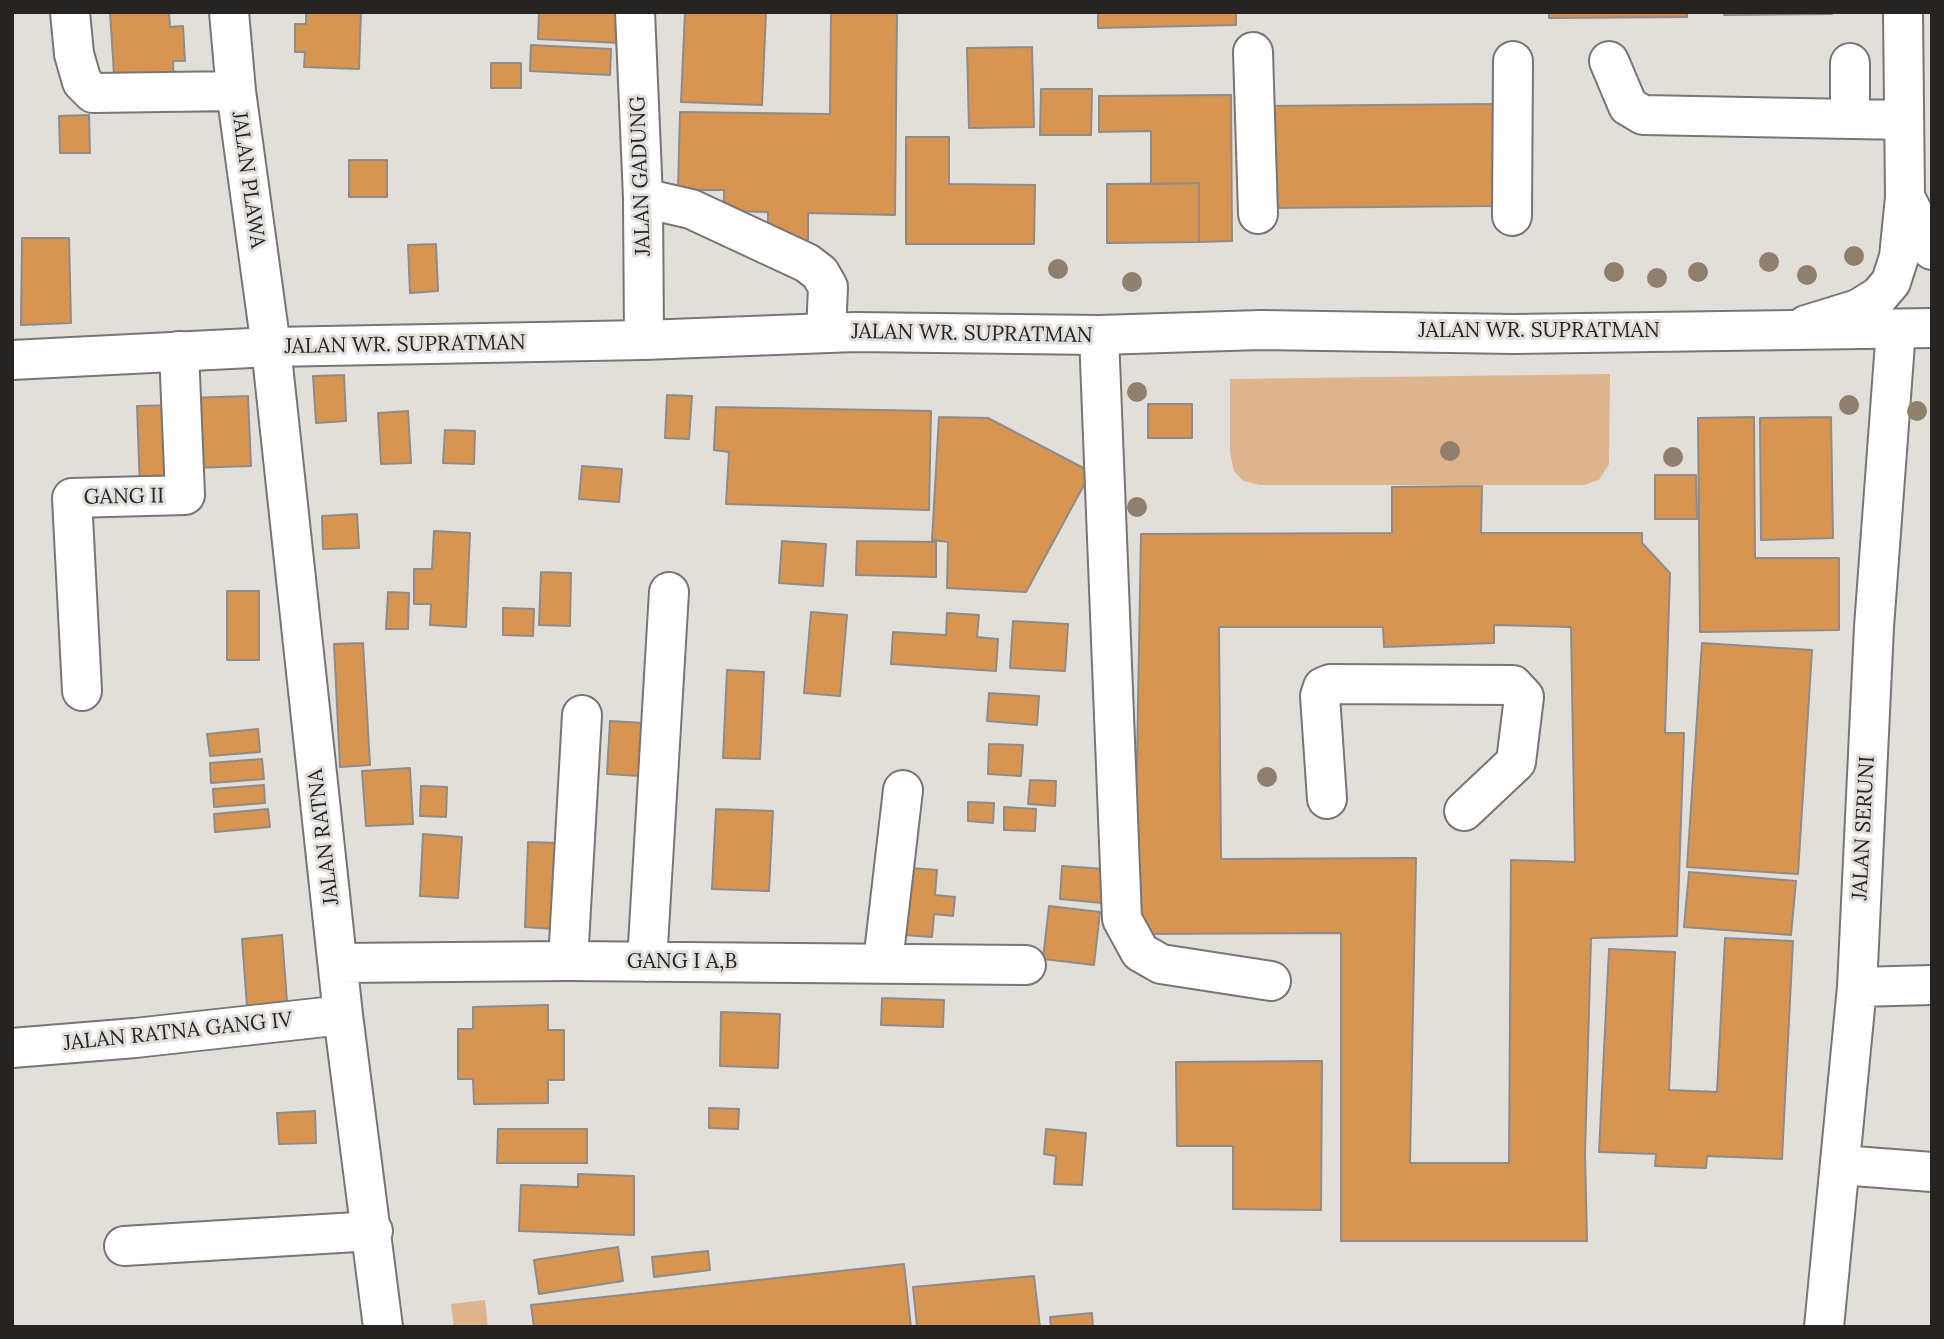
<!DOCTYPE html>
<html>
<head>
<meta charset="utf-8">
<style>
	body { margin:0 }
	#map { position:relative; width:1944px; height:1339px; overflow:hidden; background:#e2dfdb; font-family:Lora,serif }
	canvas { display:block }
	.frame { position:absolute; inset:0; border:14px solid #252423; pointer-events:none }
</style>
</head>
<body>
<div id="map">
<canvas width="1944" height="1339"></canvas>
<div class="frame"></div>
</div>
<script>
const context = document.querySelector('canvas').getContext('2d');
context.lineJoin = 'round';
function fill(path, color) { context.fillStyle = color; context.fill(path, 'evenodd'); }
const poly = rows => new Path2D(rows.map(r => 'M' + r).join(''));
function trace(path, color, width, dash) { context.strokeStyle = color; context.lineWidth = width; context.lineCap = dash ? 'butt' : 'round'; context.setLineDash(dash || []); context.stroke(path); }
function label(font, color, halo, rows, align = 'center') {
  context.font = font + ' Lora,serif'; context.lineWidth = 6; context.setLineDash([]); context.textBaseline = 'middle'; context.strokeStyle = halo; context.fillStyle = color; for (const [text, x, y, turn = 0] of rows) {
    context.save(); context.translate(x, y); context.rotate((+turn || 0) * Math.PI / 180); context.textAlign = isNaN(turn) ? turn : align; if (halo) context.strokeText(text, 0, 0); context.fillText(text, 0, 0); context.restore();
  }
}
fill(poly([
	[1610,374,1609,464,1599,480,1584,485,1260,485,1243,481,1234,471,1230,453,1230,379],
	[485,1300,488,1327,454,1327,451,1304]
]), '#deb48d');
const building = poly([
	[110,12,169,12,170,27,183,26,185,61,173,61,174,86,115,90,110,12],
	[306,12,361,12,359,69,304,67,305,52,295,52,295,24,306,24,306,12],
	[539,12,622,12,620,43,538,39,539,12],
	[685,12,766,12,762,105,681,102,685,12],
	[831,12,897,12,895,215,808,213,808,240,768,240,768,212,724,211,724,190,678,190,680,112,830,114,831,12],
	[1098,12,1236,12,1236,25,1098,28,1098,12],
	[1549,12,1687,12,1687,17,1549,18,1549,12],
	[1724,12,1832,12,1832,14,1724,15,1724,12],
	[531,45,611,49,610,75,530,71,531,45],
	[1032,47,1034,127,969,128,967,48,1032,47],
	[491,63,521,63,521,88,491,88,491,63],
	[1041,89,1092,89,1091,135,1040,135,1041,89],
	[1231,95,1232,241,1199,242,1199,183,1151,184,1151,131,1099,132,1099,96,1231,95],
	[1494,104,1495,206,1265,208,1264,106,1494,104],
	[89,115,90,153,60,153,59,116,89,115],
	[906,137,949,137,949,184,1035,185,1034,244,906,244,906,137],
	[349,160,387,160,387,197,349,197,349,160],
	[1199,183,1199,242,1107,243,1107,184,1199,183],
	[22,238,69,238,71,323,21,325,22,238],
	[436,244,438,291,410,293,408,245,436,244],
	[344,375,346,421,316,423,313,376,344,375],
	[667,395,692,396,689,439,665,438,667,395],
	[248,396,251,466,191,468,188,398,248,396],
	[1148,404,1192,404,1192,438,1148,438,1148,404],
	[177,405,180,488,140,489,137,406,177,405],
	[716,407,931,411,929,510,726,504,729,452,714,450,716,407],
	[408,411,411,463,381,464,378,413,408,411],
	[939,417,988,418,1091,472,1026,592,947,588,948,542,932,540,939,417],
	[1754,417,1755,558,1839,558,1839,630,1700,632,1698,418,1754,417],
	[1831,417,1833,538,1761,540,1760,418,1831,417],
	[445,430,475,431,474,464,443,463,445,430],
	[582,466,622,469,619,502,579,499,582,466],
	[1655,475,1696,475,1697,519,1655,519,1655,475],
	[1482,486,1481,533,1642,533,1642,543,1670,573,1665,733,1684,733,1677,936,1591,938,1585,1153,1587,1241,1341,1241,1341,933,1134,934,1141,534,1392,533,1392,487,1482,486],
	[1494,625,1571,627,1575,862,1511,860,1509,1163,1410,1163,1416,858,1221,859,1219,627,1383,627,1384,647,1494,643,1494,625],
	[357,514,359,548,323,549,322,516,357,514],
	[434,531,470,533,466,627,430,625,431,604,414,604,414,569,432,569,434,531],
	[782,541,826,544,823,586,779,583,782,541],
	[857,541,936,542,936,577,856,575,857,541],
	[541,572,571,573,570,626,539,625,541,572],
	[227,591,259,591,259,660,227,660,227,591],
	[388,592,409,593,408,629,386,629,388,592],
	[503,608,534,609,533,636,503,635,503,608],
	[811,612,847,615,840,696,804,693,811,612],
	[947,613,979,615,977,637,998,639,996,671,891,664,893,632,946,635,947,613],
	[1013,621,1068,624,1065,671,1010,668,1013,621],
	[363,643,370,765,340,767,334,644,363,643],
	[1702,643,1812,650,1798,874,1687,867,1702,643],
	[727,670,764,672,760,759,723,758,727,670],
	[989,693,1039,696,1037,725,987,721,989,693],
	[610,721,643,723,640,776,607,774,610,721],
	[258,729,260,752,210,756,207,734,258,729],
	[989,744,1023,745,1021,776,988,774,989,744],
	[262,759,264,779,211,783,210,763,262,759],
	[410,768,413,824,366,826,362,771,410,768],
	[1030,780,1056,781,1055,806,1028,804,1030,780],
	[264,785,265,803,214,807,213,789,264,785],
	[421,786,447,787,446,817,420,816,421,786],
	[968,802,994,803,993,823,968,821,968,802],
	[1004,807,1036,809,1035,831,1004,830,1004,807],
	[268,809,270,827,215,832,214,814,268,809],
	[716,809,773,811,769,891,712,889,716,809],
	[423,834,462,837,458,898,420,896,423,834],
	[528,842,557,843,554,929,525,927,528,842],
	[1062,866,1105,869,1102,903,1060,899,1062,866],
	[896,867,937,870,935,895,955,897,953,916,934,914,932,937,891,934,896,867],
	[1689,872,1796,881,1791,935,1684,927,1689,872],
	[1049,906,1100,912,1094,965,1043,959,1049,906],
	[282,935,287,1002,247,1006,242,939,282,935],
	[1725,938,1793,941,1782,1159,1707,1156,1706,1168,1655,1166,1656,1154,1599,1152,1609,949,1675,952,1669,1090,1717,1092,1725,938],
	[882,998,944,1000,943,1027,881,1025,882,998],
	[548,1005,548,1030,564,1030,564,1080,548,1080,548,1103,474,1104,473,1079,458,1079,458,1029,473,1029,473,1007,548,1005],
	[721,1012,780,1014,778,1068,720,1066,721,1012],
	[1322,1061,1321,1210,1233,1209,1233,1146,1177,1146,1176,1062,1322,1061],
	[709,1108,739,1109,738,1129,709,1128,709,1108],
	[315,1111,316,1143,279,1144,277,1113,315,1111],
	[498,1129,587,1129,587,1163,497,1163,498,1129],
	[1046,1129,1086,1133,1082,1185,1054,1184,1056,1156,1044,1154,1046,1129],
	[578,1174,634,1176,634,1235,519,1231,521,1185,578,1187,578,1174],
	[618,1247,623,1281,539,1294,534,1260,618,1247],
	[708,1251,710,1270,654,1277,652,1257,708,1251],
	[904,1264,911,1327,534,1327,531,1305,904,1264],
	[1034,1276,1040,1327,917,1327,913,1287,1034,1276],
	[1092,1313,1093,1327,1051,1327,1050,1317,1092,1313]
]);
fill(building, '#d89551');
trace(building, '#8e8b88', 2);
const minor = poly([
	[70,12,74,54,82,82,93,93,236,91],
	[229,12,236,91,271,347,343,1015,383,1327],
	[635,12,643,198,644,340],
	[1253,52,1258,214],
	[1609,61,1628,106,1643,115,1904,120],
	[1850,63,1850,119],
	[643,198,691,209,807,263,820,273,828,287,826,333],
	[1906,199,1932,250],
	[1512,216,1513,61],
	[1806,325,1858,309,1879,296,1891,282,1899,257,1905,197,1903,12],
	[1099,335,1122,919,1140,952,1161,964,1271,981],
	[82,691,72,498,185,495,179,351],
	[1327,799,1320,696,1323,687,1330,684,1513,685,1524,697,1516,762,1464,811],
	[568,961,582,715],
	[647,962,669,592],
	[883,962,903,790],
	[338,963,568,961,1026,965],
	[1857,987,1932,985],
	[12,1048,135,1038,343,1015],
	[1841,1165,1932,1172],
	[124,1246,373,1231],
	[1824,1327,1857,987,1874,627,1896,329]
]);
const major = poly([
	[12,360,271,347,644,340,855,332,1099,335,1261,330,1514,334,1932,328]
]);
trace(minor, '#787572', 42);
trace(major, '#787572', 42);
trace(minor, '#fff', 38);
trace(major, '#fff', 38);
context.fillStyle = '#907f6d';
for (const [x, y] of [
	[1854,256],
	[1769,262],
	[1058,269],
	[1614,272],
	[1698,272],
	[1807,275],
	[1657,278],
	[1132,282],
	[1137,392],
	[1849,405],
	[1917,411],
	[1450,451],
	[1673,457],
	[1137,507],
	[1267,777]
]) { context.beginPath(); context.arc(x, y, 10, 0, 2 * Math.PI); context.fill(); }
label('21px', '#252423', '#e2dfdb', [
	["JALAN GADUNG",641,176,-92],
	["JALAN PLAWA",248,180,82],
	["JALAN WR. SUPRATMAN",1539,331],
	["JALAN WR. SUPRATMAN",972,334,1],
	["JALAN WR. SUPRATMAN",405,345,-1],
	["GANG II",124,497,-1],
	["JALAN SERUNI",1864,828,-87],
	["JALAN RATNA",324,837,-97],
	["GANG I A,B",682,962],
	["JALAN RATNA GANG IV",178,1032,-6]
]);
</script>
</body>
</html>
